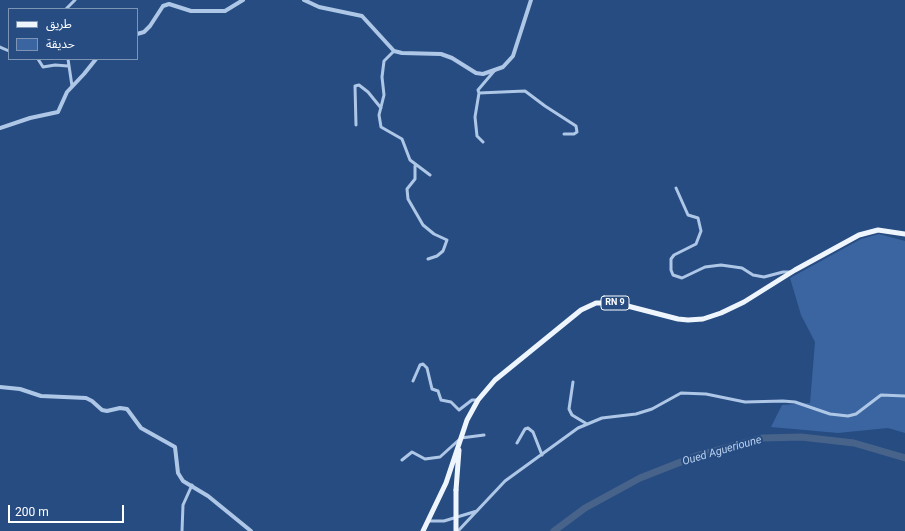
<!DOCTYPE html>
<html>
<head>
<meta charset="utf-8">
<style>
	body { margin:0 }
	#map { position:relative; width:905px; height:531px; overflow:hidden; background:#264c82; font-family:Roboto,"Noto Sans Arabic",sans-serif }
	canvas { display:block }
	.legend { position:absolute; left:8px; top:8px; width:130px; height:52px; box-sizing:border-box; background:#264c82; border:1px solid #7d94b4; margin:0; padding:5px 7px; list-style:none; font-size:12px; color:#fff }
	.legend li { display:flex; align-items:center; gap:8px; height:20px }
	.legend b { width:20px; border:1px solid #7d94b4 }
	.scale { position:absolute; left:8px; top:505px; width:116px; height:18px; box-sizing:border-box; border:2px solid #fff; border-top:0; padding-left:5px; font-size:12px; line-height:14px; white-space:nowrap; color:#fff; -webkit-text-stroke:3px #264c82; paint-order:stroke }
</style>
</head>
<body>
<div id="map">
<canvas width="905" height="531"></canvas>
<ul class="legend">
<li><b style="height:5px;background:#eff5fd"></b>طريق</li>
<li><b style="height:11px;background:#3a65a0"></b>حديقة</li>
</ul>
<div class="scale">200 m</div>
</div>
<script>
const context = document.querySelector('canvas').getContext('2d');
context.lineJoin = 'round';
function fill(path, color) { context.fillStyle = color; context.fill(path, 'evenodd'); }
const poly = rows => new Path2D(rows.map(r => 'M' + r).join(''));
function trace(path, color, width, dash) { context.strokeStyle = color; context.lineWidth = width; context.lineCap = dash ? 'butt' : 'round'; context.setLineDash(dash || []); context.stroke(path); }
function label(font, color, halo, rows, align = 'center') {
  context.font = font + ' Roboto,sans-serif'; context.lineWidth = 4; context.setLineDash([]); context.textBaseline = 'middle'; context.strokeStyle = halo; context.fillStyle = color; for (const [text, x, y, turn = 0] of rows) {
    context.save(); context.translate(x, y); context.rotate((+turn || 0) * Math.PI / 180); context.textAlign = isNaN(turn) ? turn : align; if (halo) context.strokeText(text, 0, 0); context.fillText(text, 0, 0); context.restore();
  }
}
fill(poly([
	[879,234,905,241,905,433,888,428,838,433,771,427,782,405,810,403,815,342,801,315,790,278,861,239]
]), '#3a65a0');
trace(poly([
	[554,531,585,508,640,478,696,456,763,438,801,437,854,443,905,458]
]), '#47638a', 7);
trace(poly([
	[66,9,75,0],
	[0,47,9,51],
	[394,51,384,61,382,77,384,95,379,115,381,127,402,139,410,160,430,175],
	[38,59,43,67,55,65,68,66],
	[68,59,72,86],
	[495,70,478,90,479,93,525,91,545,106,576,126,577,132,574,134,564,134],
	[479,93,475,117,477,136,483,142],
	[356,125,355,86,359,85,368,92,381,108],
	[415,166,415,179,407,189,408,199,423,225,434,234,447,240,443,251,437,256,428,259],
	[676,188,688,215,698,218,701,231,696,244,674,255,671,259,671,270,673,275,682,278,705,267,721,265,742,268,753,275,764,277,783,272,790,272],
	[413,381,420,365,423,364,427,368,432,389,438,391,441,400,451,402,459,410,472,400,478,400],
	[573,382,569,409,572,415,587,424],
	[517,443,525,429,528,428,533,432,542,455],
	[402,460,412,452,425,459,440,457,461,438,484,435],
	[428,521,444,521,477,511],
	[182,531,183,505,192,485],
	[458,531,505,481,578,428,602,418,636,414,652,409,681,393,706,394,745,402,783,401,795,402,830,414,848,416,856,414,881,395,905,396]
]), '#aec7e7', 3);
trace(poly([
	[304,0,319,7,362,16,394,51,402,53,441,54,452,58,476,73,483,74,503,67,513,56,531,0],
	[137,34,144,32,150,26,163,6,169,4,191,11,225,11,243,0],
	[0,128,30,118,58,112,67,92,84,74,96,59],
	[0,387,20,389,41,396,86,398,92,401,102,410,107,411,120,408,127,409,141,428,175,447,178,473,183,481,208,496,251,531]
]), '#aec7e7', 4);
trace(poly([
	[456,490,459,450],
	[423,531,446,483,467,420,478,400,495,380,581,310,596,303,616,303,678,319,688,320,703,319,721,313,744,302,795,270,859,235,878,230,905,234]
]), '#eff5fd', 5);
trace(poly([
	[456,531,456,490]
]), '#eff5fd', 5);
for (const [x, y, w] of [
	[615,303,28]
]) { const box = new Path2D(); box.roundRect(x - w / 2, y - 7, w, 14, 3); context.fillStyle = '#264c82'; context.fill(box); trace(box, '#fff', 1); }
label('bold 9px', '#fff', null, [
	["RN 9",615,303]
]);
label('italic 11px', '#b9d1ee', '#264c82', [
	["Oued Aguerioune",722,451,-16]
]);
</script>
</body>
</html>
